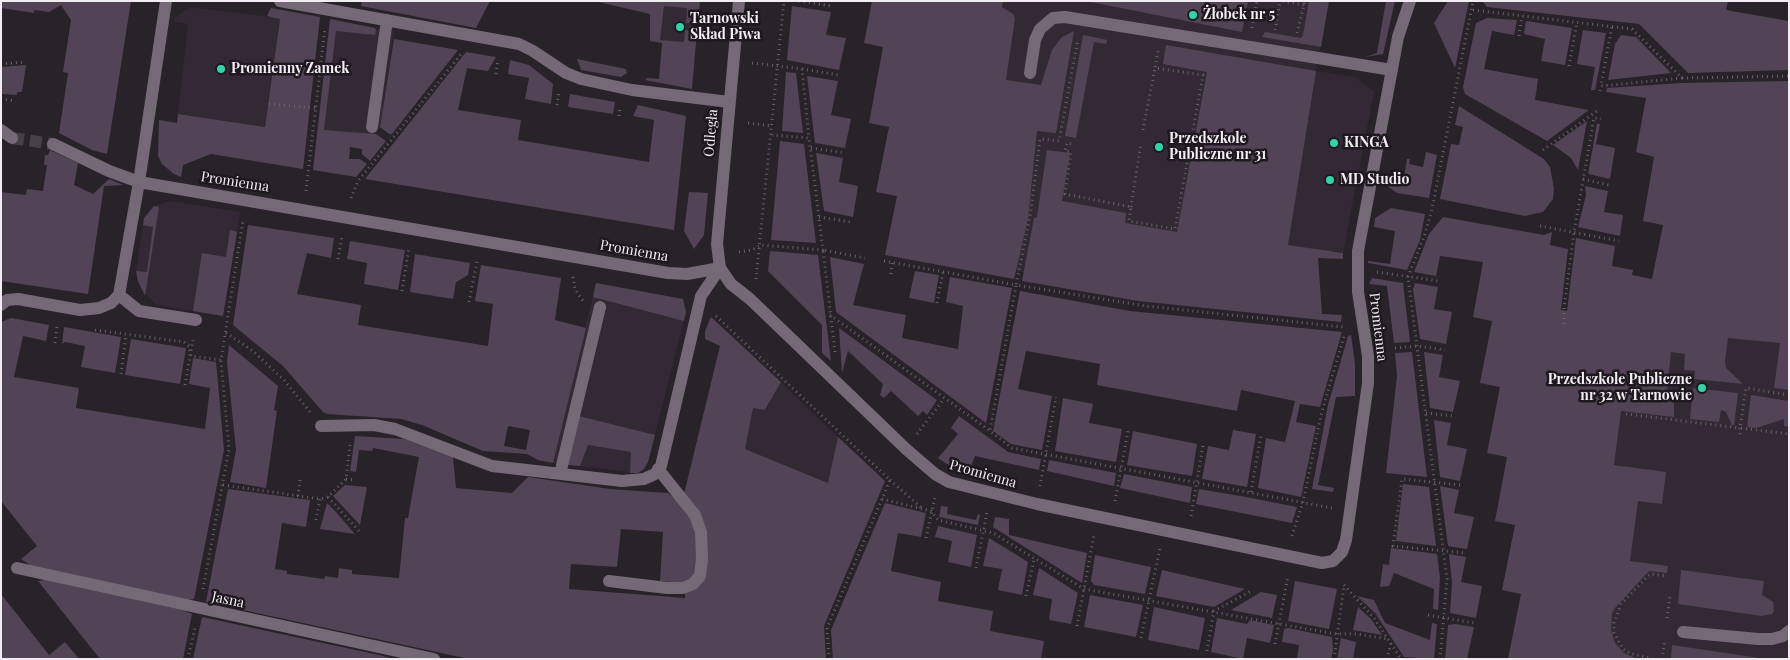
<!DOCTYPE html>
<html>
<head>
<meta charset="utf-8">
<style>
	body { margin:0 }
	#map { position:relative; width:1790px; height:660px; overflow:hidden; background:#282229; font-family:"Playfair Display",serif }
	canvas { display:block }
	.frame { position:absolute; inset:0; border:2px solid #f1edf2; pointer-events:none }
</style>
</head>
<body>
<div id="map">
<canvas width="1790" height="660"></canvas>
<div class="frame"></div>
</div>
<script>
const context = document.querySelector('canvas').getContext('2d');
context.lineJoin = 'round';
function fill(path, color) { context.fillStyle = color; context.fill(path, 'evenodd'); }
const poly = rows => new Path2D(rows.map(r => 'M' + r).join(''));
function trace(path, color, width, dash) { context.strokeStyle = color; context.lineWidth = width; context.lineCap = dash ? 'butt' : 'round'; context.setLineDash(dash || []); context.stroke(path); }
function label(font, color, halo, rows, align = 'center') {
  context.font = font + ' "Playfair Display",serif'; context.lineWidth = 5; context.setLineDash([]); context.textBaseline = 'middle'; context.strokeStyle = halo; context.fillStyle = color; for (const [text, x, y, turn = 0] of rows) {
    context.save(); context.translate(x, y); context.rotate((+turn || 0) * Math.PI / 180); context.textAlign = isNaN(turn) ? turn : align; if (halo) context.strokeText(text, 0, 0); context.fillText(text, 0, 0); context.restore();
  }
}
fill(poly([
	[1003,1,1329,1,1316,71,1355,77,1374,92,1343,253,1336,251,1022,272,999,270,991,88],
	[664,5,687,8,686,23,698,24,697,31,685,30,684,42,660,40],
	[190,7,280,18,265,127,178,114,188,24,175,22,175,18],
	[375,28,394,31,380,127,376,134,323,130,336,30,375,35],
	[1789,96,1789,659,1570,659,1624,333],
	[171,201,240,212,223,316,157,305,141,290,136,271,144,218,154,206],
	[596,283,683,299,685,304,686,312,648,462,638,473,553,463],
	[781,382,838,437,829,483,745,449,753,408,766,410]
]), '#332935');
fill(poly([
	[1,1,131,1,107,154,92,150,59,133,68,73,63,72,71,20,61,5,49,12,34,10,34,13,1,8],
	[362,1,490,1,476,28,361,6],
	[594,1,700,1,698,24,686,23,687,8,664,6,660,40,684,42,685,30,697,31,692,89,645,80,647,78,659,79,662,43,650,41,650,14],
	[872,1,1003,1,1002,7,1013,14,1015,18,1006,80,1041,85,1052,50,1062,37,1074,31,1056,133,1037,131,1028,219,1014,279,885,255,897,196,876,192,889,127,869,123,883,47,864,43],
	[1086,1,1248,1,1242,32],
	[1309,1,1329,1,1321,47,1262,37,1265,32,1301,38,1303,35],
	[1386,1,1395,1,1383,54,1365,57,1377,53],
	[1448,1,1469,1,1455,68,1434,23],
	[1482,1,1728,1,1726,10,1789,21,1789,70,1688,73,1639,24,1487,7],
	[792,6,831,12,826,35,846,38,839,70,787,60],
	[271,8,320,17,303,169,211,154,183,165,181,177,174,174,162,164,158,156,159,120,177,123,178,114,265,127,280,19,267,16],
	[1487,18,1517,20,1514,35,1492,31,1484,69,1538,79,1535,100,1589,110,1547,141,1465,94,1463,87,1476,23],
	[330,19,375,28,376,31,375,35,336,31,324,130,376,134,386,141,370,161,362,154,362,149,350,147,349,159,360,159,367,164,356,177,313,170],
	[1526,21,1572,28,1565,65,1541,61,1545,39,1524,34],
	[1583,30,1606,33,1595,90,1591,90,1595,67,1577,64],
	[1083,35,1107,40,1106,44,1094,42,1076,138,1065,136],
	[1621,35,1636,37,1671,73,1608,80,1615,44],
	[394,39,458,50,392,134,389,134,380,127],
	[1166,45,1316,71,1288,245,1343,253,1343,259,1318,258,1322,314,1342,315,1341,322,1138,301,1022,281,1034,218,1037,217,1047,150,1070,153,1062,201,1126,213,1125,223,1177,232,1207,72,1163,64],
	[466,52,496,57,488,71,467,68,458,110,521,120,518,140,649,162,654,120,633,116,638,105,686,116,674,230,365,179],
	[577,59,626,69,627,73,621,77,581,70],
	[510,60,529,65,553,84,551,104,525,99,529,78,508,74],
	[26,65,22,92,17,92,17,95,1,94,1,67],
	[786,72,796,73,803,133,782,131],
	[807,76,838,81,831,115,851,119,845,148,815,143],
	[1789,81,1789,390,1774,388,1780,343,1728,338,1725,361,1726,368,1743,384,1694,379,1695,371,1684,370,1685,354,1671,352,1667,391,1674,392,1674,417,1621,411,1614,465,1666,472,1662,504,1638,501,1630,561,1668,566,1667,573,1649,571,1614,609,1612,614,1611,630,1615,643,1624,653,1637,659,1508,659,1521,594,1502,590,1515,525,1495,521,1507,457,1487,453,1500,387,1480,383,1492,321,1473,317,1483,262,1440,256,1436,276,1414,272,1429,234,1443,217,1544,235,1552,232,1550,245,1568,249,1561,310,1567,311,1576,238,1615,246,1612,266,1633,270,1632,275,1652,279,1663,225,1643,221,1654,157,1636,152,1646,98,1606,92,1607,88,1681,83],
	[570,94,615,102,613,114,568,107],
	[1459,106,1544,159,1550,167,1554,189,1553,199,1543,212,1525,216,1440,199,1451,144,1459,145,1463,127,1455,125],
	[1587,121,1578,170,1571,158,1553,145],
	[1597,124,1600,124,1596,144,1615,148,1610,179,1588,174],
	[780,141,804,144,816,243,771,240],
	[50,150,78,163,74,185,93,194,109,179,123,185,104,186,88,294,1,281,1,192,26,195,27,189,43,191,47,165,44,165,45,155,48,155],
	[1426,152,1437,155,1429,198,1397,193,1387,186,1403,183,1407,159,1410,159,1409,164,1423,167],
	[816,153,843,158,839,182,858,186,853,217,824,211],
	[1585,186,1608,191,1604,212,1623,215,1620,236,1578,227,1586,195],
	[689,192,708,193,704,235,694,249,684,231],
	[154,206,159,207,145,296,138,281,136,271,147,272,153,227,143,225,144,218],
	[1391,208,1425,214,1420,240,1407,270,1368,263,1368,261,1390,264,1395,231,1374,227,1375,218],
	[248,225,334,238,331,258,307,253,297,294,361,305,358,325,488,346,493,304,475,301,481,265,561,278,555,320,586,328,553,463,538,460,527,454,483,451,422,425,401,419,327,414,323,412,283,366,233,325],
	[508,426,530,430,526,450,504,446],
	[230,230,237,232,223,316,193,311,202,253,226,257],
	[350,241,405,250,398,290,364,284,367,263,347,259],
	[770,251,818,255,831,361,822,353,822,325,768,271],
	[415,254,470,263,468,275,456,282,453,299,410,292],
	[830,257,864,264,853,305,906,315,902,338,958,349,963,306,946,302,950,277,1012,288,986,423,836,312],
	[915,271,939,275,934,303,909,298],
	[1372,278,1403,283,1410,342,1394,343,1387,286,1369,284],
	[596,283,683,299,686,312,684,321,593,297],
	[1415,283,1438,287,1434,309,1452,312,1446,344,1420,339,1413,289],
	[1020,291,1130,311,1342,332,1320,407,1300,404,1296,422,1316,426,1301,497,1258,488,1266,438,1285,442,1295,401,1241,390,1237,411,1097,385,1100,364,1026,351,1018,389,1052,396,1042,450,1011,444,993,431],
	[711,317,781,382,765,410,753,408,745,449,828,483,838,437,885,481,824,626,826,659,469,659,206,602,228,489,310,500,306,527,282,523,275,569,287,571,287,574,324,579,325,576,338,578,339,568,352,570,352,574,399,578,405,518,408,518,419,457,373,448,372,451,359,450,356,472,350,471,355,436,404,439,453,457,456,488,512,493,528,477,610,489,668,493,704,523,684,494,720,346,705,339,705,331],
	[621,529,663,532,660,581,685,583,685,598,569,589,571,564,617,567],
	[11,318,49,325,46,341,23,336,14,377,79,388,76,408,205,429,210,388,189,384,193,358,216,362,224,450,194,599,186,600,30,565,21,559,37,546,1,501,1,322],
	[64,327,121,337,115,373,81,367,85,346,65,342,62,344],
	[839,328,937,400,927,415,923,411,918,416,891,391,884,398,880,395,883,384,848,351,842,373],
	[1351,335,1355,364,1355,396,1336,397,1318,485,1334,488,1333,492,1312,489,1328,405,1348,336],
	[131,339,186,348,180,384,125,375],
	[229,345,278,386,274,410,277,411,266,488,230,482,236,450,227,362],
	[1412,352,1427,477,1386,473,1397,376,1395,353],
	[1424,352,1443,355,1439,377,1460,381,1453,412,1430,408],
	[1693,388,1738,393,1734,425,1732,425,1726,412,1721,410,1719,422,1690,419],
	[1751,395,1789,401,1789,427,1784,426,1784,419,1756,428,1747,427],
	[1063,398,1093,404,1089,423,1122,429,1116,462,1055,451],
	[579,416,655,435,648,462,644,469,638,473,630,473,631,452,588,445,580,466,568,465],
	[959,416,1008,452,1041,459,1039,470,975,456,968,474,945,463,938,458,958,434,951,428],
	[1434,420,1451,423,1447,445,1467,449,1460,481,1440,477],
	[1233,430,1256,434,1247,487,1202,479,1208,446,1229,450],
	[1133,431,1197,444,1192,476,1127,465],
	[1049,460,1116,473,1114,486,1047,471],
	[1124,474,1192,487,1190,503,1120,488],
	[1403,484,1429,487,1436,546,1396,541],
	[345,485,367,487,360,525,333,496],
	[1440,486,1459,490,1454,513,1474,517,1467,549,1448,546],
	[1199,489,1246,497,1297,507,1292,523,1196,504],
	[327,503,335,511,355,534,320,529],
	[885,503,926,513,921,537,898,533,891,571,941,582,938,601,993,611,990,631,1044,641,1041,659,833,659,831,630],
	[941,506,948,507,947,514,976,520,978,514,980,515,978,525,939,517],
	[995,517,1009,519,1009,535,1087,553,1082,583,993,527],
	[938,526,977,535,971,567,948,562,952,541,935,537],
	[989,538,1028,562,1022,595,998,590,1002,569,983,566],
	[1391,548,1437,554,1440,578,1438,610,1433,609,1434,589,1394,573,1389,586,1380,587,1383,564,1389,565],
	[1449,554,1466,557,1461,582,1482,586,1476,618,1450,613,1452,583],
	[1095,555,1151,567,1145,594,1094,585,1091,581],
	[1039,568,1078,593,1071,624,1049,620,1052,599,1033,595],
	[1162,570,1201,579,1245,589,1214,607,1156,596],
	[1681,570,1764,581,1762,595,1773,602,1774,611,1772,614,1762,616,1678,604],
	[45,580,182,610,192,614,183,659,100,659,38,581],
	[1295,581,1337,589,1329,629,1288,621],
	[1261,592,1277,595,1272,618,1231,610],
	[1,594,49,655,65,642,79,659,1,659],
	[1090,595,1143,605,1136,637,1084,627],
	[1357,596,1374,600,1385,623,1430,640,1432,623,1437,624,1434,659,1404,657,1375,613],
	[1154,607,1205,618,1199,650,1148,640],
	[1358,607,1371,619,1382,635,1353,630],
	[202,617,379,655,394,659,193,659],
	[1217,618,1247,624,1250,620,1274,625,1270,643,1247,638,1243,659,1211,652],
	[1455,624,1474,627,1467,659,1445,659,1448,625],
	[1288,628,1332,637,1333,651,1331,659,1297,659,1299,645,1282,642,1284,629],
	[1341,638,1356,642,1353,659,1337,659],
	[1672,645,1766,659,1671,658]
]), '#534356');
trace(poly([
	[12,138,53,144]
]), '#464047', 12, [12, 6]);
trace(poly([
	[799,1,832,6],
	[1283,1,1304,5],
	[1473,10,1632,29,1682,78,1601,86,1612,26],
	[685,27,701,28],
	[1252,28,1257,1],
	[1275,30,1280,1],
	[1297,33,1305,1],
	[1519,36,1522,16],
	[752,63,802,69,809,138],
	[1,64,26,62],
	[1569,66,1577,22],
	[802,69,839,75],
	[496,74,498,60],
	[1682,78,1789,76],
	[1600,91,1601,86],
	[1,99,16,101],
	[269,104,316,108],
	[557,105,559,91],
	[619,116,620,108],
	[748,123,772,126],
	[1143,130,1155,68],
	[1071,144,1067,143,1065,151,1071,152,1065,194,1131,207,1129,221,1175,229,1203,75,1155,68,1158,51],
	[811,148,845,153],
	[1543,150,1597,111],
	[1583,179,1609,185],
	[306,191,325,28],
	[351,198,358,181,462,53],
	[1131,207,1141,143],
	[819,217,851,222],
	[1540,226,1619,241],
	[739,252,752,250,761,245,823,250,809,138,772,135],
	[338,259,342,236],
	[884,261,1016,285,1030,216,1040,139,1059,141,1078,39],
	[1377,272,1439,281],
	[891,274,892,263],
	[573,277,575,289,583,301],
	[756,279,784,1],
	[402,291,409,247],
	[469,302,477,261],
	[937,303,943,272],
	[830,315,990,431],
	[716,316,890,480,827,628,829,659],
	[1564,324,1564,308,1574,232,1594,118,1601,119],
	[95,330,184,342,189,346,191,356,221,360],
	[226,333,253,351,284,380,310,412],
	[55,343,57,326],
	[1395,348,1417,346,1445,350],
	[835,352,823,250,865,258],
	[121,374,126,335],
	[185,385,193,340],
	[1789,395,1746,388,1740,428,1789,434],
	[1426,413,1453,416],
	[1626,414,1740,428,1740,435],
	[917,434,944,399],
	[346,479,354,480],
	[890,480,923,509],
	[223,485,320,499,328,497,346,479,350,445],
	[1460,485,1402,479,1393,546,1466,553],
	[1040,486,1056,397],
	[1251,492,1261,435],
	[298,496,300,480],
	[328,497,359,531],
	[882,499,931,511,938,520,993,533,1084,589,1336,634,1356,634,1388,639],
	[1115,501,1128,431],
	[1332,508,1012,448,990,431,1016,285,1146,306,1343,327],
	[1191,516,1203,445],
	[316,520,320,499],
	[1292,536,1303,502,1321,415,1344,336],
	[926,538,935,497],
	[976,568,987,512],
	[1344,585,1374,618,1401,659],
	[203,589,229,449,221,360,243,220],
	[1026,596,1034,560],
	[1428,615,1474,623],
	[1667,618,1670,596],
	[1077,626,1094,535],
	[1141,638,1160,548],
	[1275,644,1288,576],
	[1207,651,1214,611,1253,590],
	[188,659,195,627],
	[1334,659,1344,586],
	[1387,659,1391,643],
	[1440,659,1447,579,1408,277,1425,234,1432,209,1473,1],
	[1653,659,1629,653,1623,649,1614,633,1614,623,1621,604,1650,574,1666,576],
	[1662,659,1665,640]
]), '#676168', 3, [1, 4]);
trace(poly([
	[280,1,519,44,533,51,566,73,581,79,632,90,729,102],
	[1030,73,1035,40,1040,29,1053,18,1065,17,1392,70],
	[372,127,387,20],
	[1,130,12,138],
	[53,144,109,171,139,182,668,273,687,274,720,268,731,284,750,299,906,449,935,474,949,482,1037,504,1322,563,1333,561,1342,552,1346,540,1368,383,1368,356,1358,292,1358,251,1398,37,1410,1],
	[119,295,139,311,196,320],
	[1,305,7,300,18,299,80,310,99,308,111,303,119,295,139,182,166,1],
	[321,426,374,425,395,429,492,466,622,481,644,479,655,474,661,466,701,296,720,268,717,244,739,1],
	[560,474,600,307],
	[17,568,434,659],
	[609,581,667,588,683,588,693,584,700,576,702,559,701,532,695,515,658,469],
	[1683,632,1758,639,1772,639,1783,636,1789,631]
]), '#756977', 12);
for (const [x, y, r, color] of [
	[1193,15,5,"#31d4a9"],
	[680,27,5,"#31d4a9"],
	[221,69,5,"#31d4a9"],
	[1334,143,5,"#31d4a9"],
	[1159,147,5,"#31d4a9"],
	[1330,180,5,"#31d4a9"],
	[1702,388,5,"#31d4a9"]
]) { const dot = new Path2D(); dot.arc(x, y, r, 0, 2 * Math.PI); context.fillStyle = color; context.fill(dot); trace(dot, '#1e191f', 2); }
label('bold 14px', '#f1edf2', '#1e191f', [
	["Żłobek nr 5",1203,15],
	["Tarnowski",690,19],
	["Skład Piwa",690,35],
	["Promienny Zamek",231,69],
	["Przedszkole",1169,139],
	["Publiczne nr 31",1169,155],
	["KINGA",1344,143],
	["MD Studio",1340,180],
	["Przedszkole Publiczne",1692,380,"right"],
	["nr 32 w Tarnowie",1692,396,"right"]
], 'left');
label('14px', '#f1edf2', '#1e191f', [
	["Odległa",711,133,-85],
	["Promienna",235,182,9],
	["Promienna",634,251,10],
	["Promienna",1378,327,83],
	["Promienna",983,474,16],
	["Jasna",228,600,12]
]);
</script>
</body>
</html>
